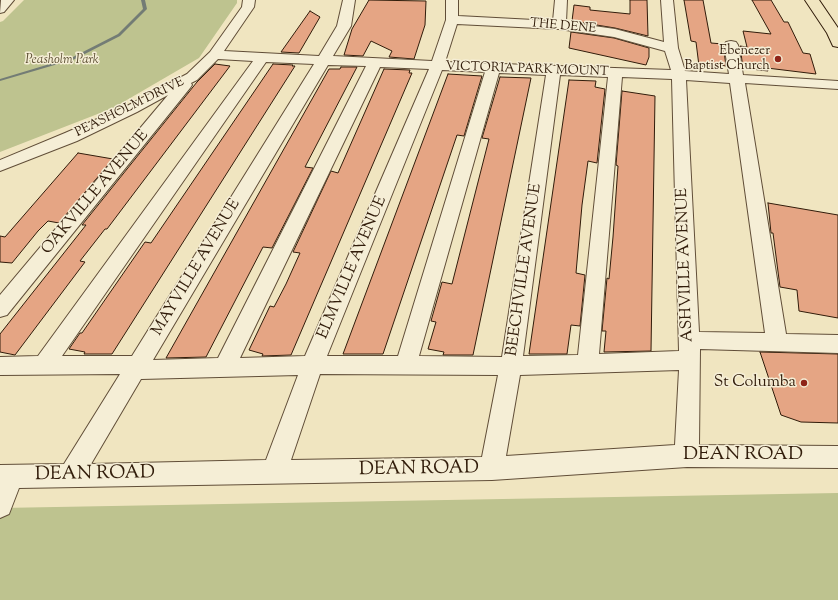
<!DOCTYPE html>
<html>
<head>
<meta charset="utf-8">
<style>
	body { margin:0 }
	canvas { display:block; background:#f0e5c0 }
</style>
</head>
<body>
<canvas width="838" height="600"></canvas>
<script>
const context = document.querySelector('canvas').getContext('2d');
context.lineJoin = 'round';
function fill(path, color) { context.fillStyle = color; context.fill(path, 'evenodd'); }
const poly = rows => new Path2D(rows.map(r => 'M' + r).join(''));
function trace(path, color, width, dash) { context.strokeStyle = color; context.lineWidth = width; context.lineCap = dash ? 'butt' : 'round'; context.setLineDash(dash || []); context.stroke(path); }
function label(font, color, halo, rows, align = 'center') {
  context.font = font + ' "Sorts Mill Goudy",serif'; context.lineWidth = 3; context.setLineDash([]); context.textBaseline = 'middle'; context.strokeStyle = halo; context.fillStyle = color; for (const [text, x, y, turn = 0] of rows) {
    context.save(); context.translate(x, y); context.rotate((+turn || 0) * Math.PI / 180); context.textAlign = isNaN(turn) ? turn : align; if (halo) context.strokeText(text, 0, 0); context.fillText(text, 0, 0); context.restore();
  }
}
fill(poly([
	[24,0,237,0,237,3,199,58,113,108,0,152,0,22,3,21],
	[838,493,838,600,0,600,0,508]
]), '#bec38f');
fill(poly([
	[141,0,145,0,147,9,120,36,75,59,0,81,0,79,73,57,118,34,143,9,141,0]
]), '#737c75');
const building = poly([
	[369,0,426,1,425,25,414,59,389,57,392,51,371,41,363,56,344,55,352,29,369,0],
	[630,0,647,0,648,36,615,28,572,21,574,5,590,7,590,10,630,14,630,0],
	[684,0,703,0,711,43,723,44,726,66,720,65,721,68,699,66,696,42,691,41,684,0],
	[752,0,771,0,784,22,788,22,803,53,810,54,816,74,767,68,768,71,743,68,740,46,747,47,743,31,771,34,752,0],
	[310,11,320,17,299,53,281,52,310,11],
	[571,32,614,38,649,48,649,57,646,65,569,48,571,32],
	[215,64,230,66,107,229,105,229,80,261,85,262,15,355,0,352,0,334,86,225,82,225,197,82,215,64],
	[273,64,293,65,292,66,295,66,112,354,84,354,85,352,69,349,80,333,82,333,145,242,151,243,273,64],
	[341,67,357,67,305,167,313,168,272,248,263,247,206,357,166,358,329,69,340,69,341,67],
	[384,69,410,70,409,73,412,73,291,355,262,356,263,354,249,350,270,306,274,307,286,284,300,253,293,252,331,171,338,173,384,69],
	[448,74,482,76,464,136,457,135,383,354,343,354,448,74],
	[500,77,531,78,473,355,443,355,444,352,428,349,436,322,431,321,442,282,452,284,489,139,482,138,500,77],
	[569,80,596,81,595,87,605,89,597,163,588,161,582,205,576,273,585,275,580,326,571,325,567,354,529,354,569,80],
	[622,91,655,96,651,351,604,352,606,331,602,331,607,278,609,279,613,237,618,166,616,165,622,91],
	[78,153,113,159,59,223,48,221,38,231,12,263,0,262,0,236,5,237,78,153],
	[768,203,838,215,838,318,799,311,797,290,780,287,773,233,771,233,768,203],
	[760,352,838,354,838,423,801,422,781,415,760,352]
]);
fill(building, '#e5a584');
trace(building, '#311c0a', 1);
const minor = poly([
	[1,0,14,0,4,12,0,13,1,0],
	[243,0,255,0,254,7,224,51,319,56,337,26,343,0,355,0,351,26,333,56,432,61,446,20,446,0,458,0,458,16,553,21,555,0,567,0,566,22,615,29,664,42,661,0,673,0,678,48,685,71,729,74,724,45,726,42,731,41,736,42,738,45,743,75,838,81,838,89,745,83,786,334,838,335,838,353,700,349,699,445,838,446,838,468,687,467,492,480,19,488,9,514,0,518,0,465,64,464,120,374,0,375,0,357,38,356,253,61,218,59,197,80,191,83,192,85,190,88,7,315,0,317,0,295,168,95,137,112,77,141,0,171,0,160,65,133,127,106,187,74,210,52,242,7,243,0],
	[457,24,559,29,614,37,665,51,671,70,445,62,457,24],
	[266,62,314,64,132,356,62,356,266,62],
	[328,65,366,66,218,358,153,360,328,65],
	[380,67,429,69,305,356,240,358,380,67],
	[442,70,485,72,398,356,327,356,442,70],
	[499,73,546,75,502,357,419,356,499,73],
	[560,75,608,77,578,355,523,356,560,75],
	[622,77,672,79,679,351,599,354,622,77],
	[686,80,730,83,765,333,699,332,686,80],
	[679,370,675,445,506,456,520,375,679,370],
	[320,374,498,375,482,457,291,460,320,374],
	[298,375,266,460,91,464,141,379,298,375]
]);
const major = poly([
	[805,0,819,0,838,28,838,47,833,46,827,33,805,0]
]);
trace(minor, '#614e38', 2);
trace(major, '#311c0a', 2);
fill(minor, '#f5eed6');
fill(major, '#f0e5c0');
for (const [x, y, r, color] of [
	[778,59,4,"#8f2418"],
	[804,383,4,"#8f2418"]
]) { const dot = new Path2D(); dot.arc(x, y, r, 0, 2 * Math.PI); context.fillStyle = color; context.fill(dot); trace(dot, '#f5eed6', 1.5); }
label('13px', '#311c0a', '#f5eed6', [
	["THE DENE",563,27,5],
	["VICTORIA PARK MOUNT",527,70,2],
	["PEASHOLM DRIVE",130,108,-26]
]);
label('13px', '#311c0a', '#f5eed6', [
	["Ebenezer",770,52],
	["Baptist Church",770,67]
], 'right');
label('italic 13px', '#5b4e32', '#f5eed6', [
	["Peasholm Park",62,61]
]);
label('16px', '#311c0a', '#f5eed6', [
	["OAKVILLE AVENUE",96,193,-50],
	["ASHVILLE AVENUE",686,265,-92],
	["MAYVILLE AVENUE",197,268,-59],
	["ELMVILLE AVENUE",353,268,-67],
	["BEECHVILLE AVENUE",525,270,-82]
]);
label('16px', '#311c0a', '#f5eed6', [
	["St Columba",796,383]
], 'right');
label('19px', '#311c0a', '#f5eed6', [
	["DEAN ROAD",743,456],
	["DEAN ROAD",419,470,-1],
	["DEAN ROAD",95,475,-1]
]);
</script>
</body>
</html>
